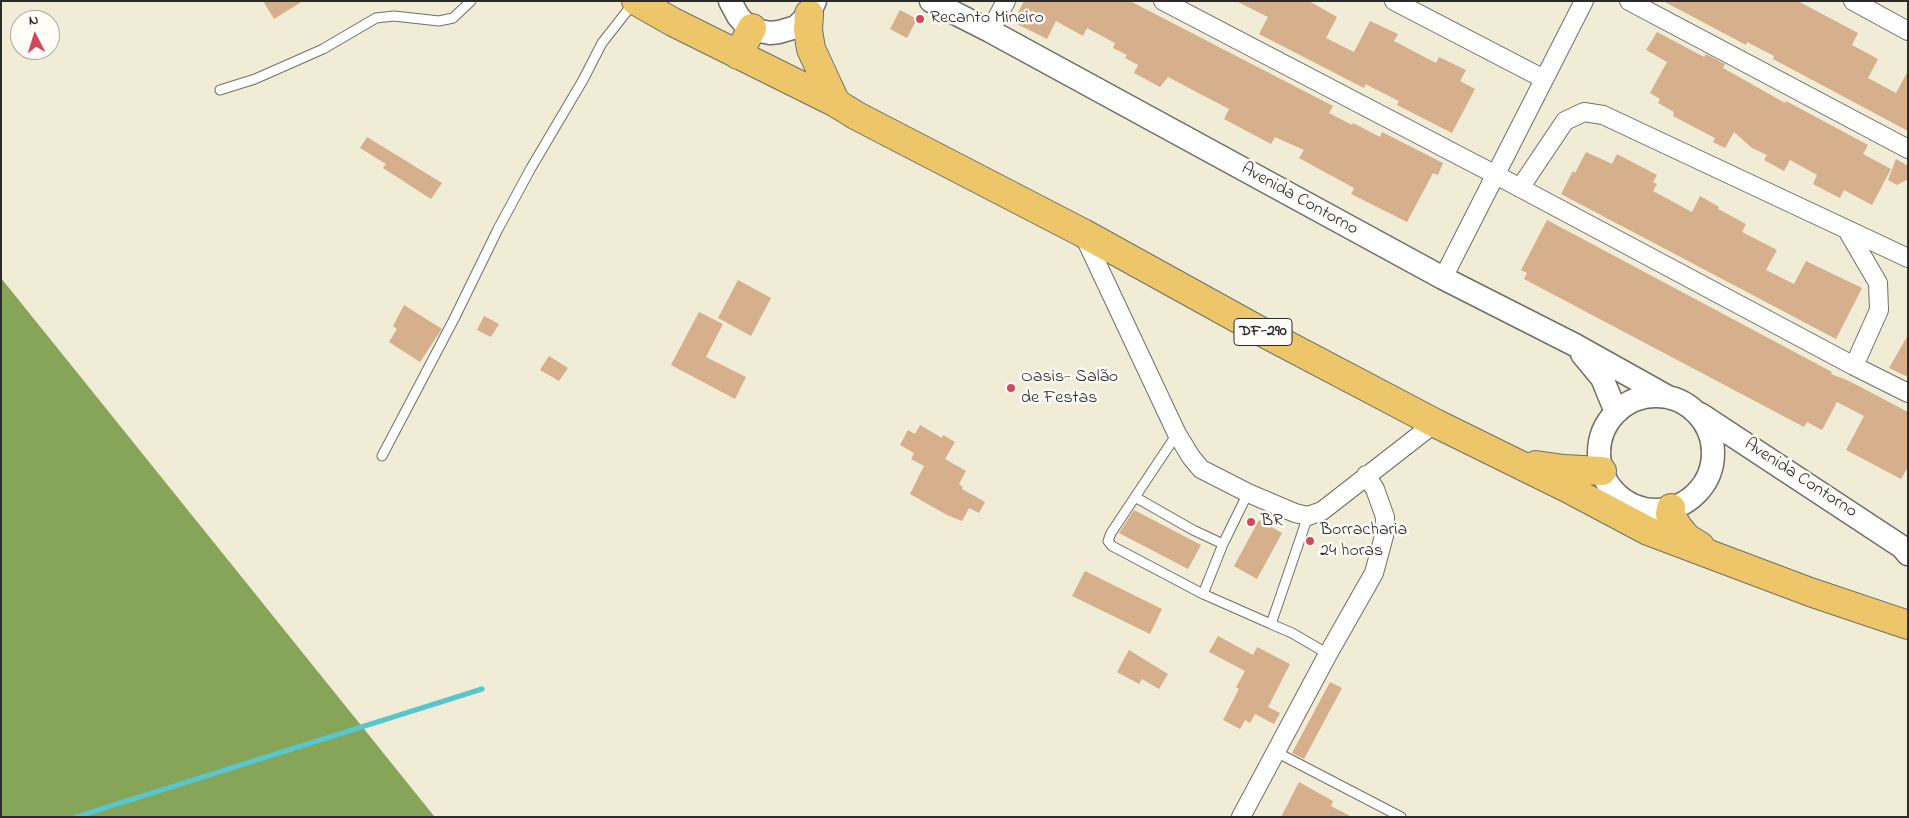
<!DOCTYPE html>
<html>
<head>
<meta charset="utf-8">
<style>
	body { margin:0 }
	#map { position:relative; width:1909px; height:818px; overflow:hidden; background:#f1ecd6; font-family:"Indie Flower",sans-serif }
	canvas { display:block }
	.frame { position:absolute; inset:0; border:2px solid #2b2b2b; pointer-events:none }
	.north { position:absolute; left:10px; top:10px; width:50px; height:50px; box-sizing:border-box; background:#fdfcf7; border:1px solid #a9a8a5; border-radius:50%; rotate:355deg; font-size:14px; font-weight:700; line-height:20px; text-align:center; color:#2b2b2b }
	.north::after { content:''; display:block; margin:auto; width:18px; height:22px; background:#d1495b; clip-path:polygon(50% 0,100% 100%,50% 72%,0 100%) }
</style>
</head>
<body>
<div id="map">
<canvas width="1909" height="818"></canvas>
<div class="frame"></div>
<div class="north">N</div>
</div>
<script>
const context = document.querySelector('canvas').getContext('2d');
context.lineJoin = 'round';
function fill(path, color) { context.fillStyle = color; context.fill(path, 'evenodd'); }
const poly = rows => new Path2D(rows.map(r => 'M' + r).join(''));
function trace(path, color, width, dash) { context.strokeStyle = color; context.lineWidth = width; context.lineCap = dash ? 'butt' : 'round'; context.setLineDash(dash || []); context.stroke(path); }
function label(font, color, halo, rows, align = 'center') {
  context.font = font + ' "Indie Flower",sans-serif'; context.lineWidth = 5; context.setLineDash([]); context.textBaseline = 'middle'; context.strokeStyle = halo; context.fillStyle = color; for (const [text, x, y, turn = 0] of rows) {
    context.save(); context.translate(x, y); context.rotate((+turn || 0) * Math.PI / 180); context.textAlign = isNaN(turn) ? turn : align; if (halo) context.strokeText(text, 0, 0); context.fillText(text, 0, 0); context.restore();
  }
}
fill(poly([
	[1,278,434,816,436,817,1,817]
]), '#86a559');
trace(poly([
	[76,817,482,689]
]), '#58c6cd', 5);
fill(poly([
	[263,1,303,1,274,19],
	[1024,1,1130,1,1333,106,1329,113,1352,125,1353,123,1380,137,1382,132,1443,163,1438,175,1433,173,1407,222,1351,194,1354,188,1299,158,1304,150,1275,137,1271,144,1224,119,1229,109,1168,77,1160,87,1134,73,1138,65,1125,58,1127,55,1113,48,1115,43,1087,28,1083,36,1056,21,1047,39,1013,22],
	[1236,1,1309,1,1337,17,1326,38,1354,52,1370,21,1398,34,1394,41,1436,63,1439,57,1466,70,1460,81,1475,89,1452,133,1397,105,1399,101,1371,87,1366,84,1364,88,1259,34,1268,17],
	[1663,1,1798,1,1809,7,1858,33,1852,45,1878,59,1868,78,1896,93,1908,71,1908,131,1773,59,1774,56,1747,42,1746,45],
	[900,10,917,19,907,38,890,29],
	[1657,32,1704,57,1706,54,1725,64,1723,68,1785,103,1786,101,1868,145,1863,154,1891,169,1872,205,1844,190,1840,198,1813,184,1817,175,1790,160,1784,171,1764,160,1767,155,1752,148,1734,132,1725,148,1713,142,1715,138,1673,116,1674,112,1658,103,1660,99,1650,93,1667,62,1646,50],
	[367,137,442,183,431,199,383,168,386,164,360,148],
	[1586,152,1612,164,1617,154,1657,175,1653,182,1657,184,1653,191,1692,212,1700,196,1719,207,1718,209,1746,224,1742,232,1777,250,1766,270,1794,284,1806,261,1862,288,1836,339,1561,194,1573,171,1575,173],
	[1896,159,1908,166,1908,179,1897,185,1888,180],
	[1547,220,1832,372,1831,374,1849,381,1908,412,1908,467,1901,479,1846,450,1864,416,1837,402,1822,430,1807,422,1804,427,1524,279,1527,273,1521,270],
	[738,280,771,298,751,336,718,318],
	[404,305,442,329,420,362,389,342,397,329,393,326],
	[699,312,723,324,706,357,746,377,735,399,671,365],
	[484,316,499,324,491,337,477,330],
	[1908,335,1908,377,1889,368],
	[549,356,568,368,559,381,540,370],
	[920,425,942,438,943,435,955,442,945,459,966,471,959,484,963,487,962,489,985,502,979,513,969,508,962,521,947,515,910,494,924,466,911,459,914,453,900,445,908,430,915,434],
	[1134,510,1201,545,1188,569,1119,533],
	[1259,520,1282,533,1257,579,1234,566],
	[1085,571,1162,609,1150,634,1072,596],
	[1218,636,1253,655,1257,647,1290,664,1268,707,1280,713,1274,724,1255,714,1250,723,1245,720,1240,729,1223,720,1239,689,1236,687,1245,671,1209,652],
	[1129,650,1168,674,1159,689,1142,679,1139,684,1117,672],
	[1330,682,1342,688,1304,759,1292,753],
	[1299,782,1333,801,1331,806,1352,817,1281,817]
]), '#d6af8c');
const service = poly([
	[220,90,255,79,323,49,376,18,394,16,439,21,453,18,471,1],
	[1177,434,1135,497,1193,530,1223,544,1248,493],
	[382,456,454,319,498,229,531,168,583,80,602,43,635,1],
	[1135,497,1111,533,1108,541,1112,546,1203,594],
	[1308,516,1271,624,1292,633,1328,654],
	[1223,544,1203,594,1271,624],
	[1276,752,1401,817]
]);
const minor = poly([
	[1163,1,1496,175,1854,366,1908,393],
	[1394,1,1544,79],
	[1629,1,1908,149],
	[1853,1,1908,31],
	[990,31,1006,1],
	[1520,188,1565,121,1584,112,1603,115,1908,258],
	[1847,230,1878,283,1879,310,1854,366],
	[1083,234,1177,434,1191,457,1201,469,1248,493,1295,513,1308,516,1322,511,1435,423],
	[1443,278,1584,1],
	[1241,817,1328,654,1374,573,1384,536,1385,517,1375,489,1366,475]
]);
const tertiary = poly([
	[730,1,738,16,744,23,760,31,770,33,779,32,796,27,809,14,815,1],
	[931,1,990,31,1443,278,1575,345,1668,397],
	[1582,354,1602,378,1616,412],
	'1599 453a57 57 0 1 1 114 0a57 57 0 1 1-114 0Z',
	[1700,414,1902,547,1908,554]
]);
const trunk = poly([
	[636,1,673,22,836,103,857,116,1083,233,1264,333,1435,423,1567,488,1648,531,1810,592,1908,625],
	[809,14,808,30,811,49,836,103],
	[738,55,752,28],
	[1536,465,1564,469,1602,471],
	[1671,508,1670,514,1678,527,1687,538,1700,546]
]);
trace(service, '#706f67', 11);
trace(minor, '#706f67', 20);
trace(tertiary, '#706f67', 25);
trace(trunk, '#706f67', 30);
trace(service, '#fff', 9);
trace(minor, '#fff', 18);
trace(tertiary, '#fff', 22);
trace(trunk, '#ecc669', 28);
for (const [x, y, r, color] of [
	[920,19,5,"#d1495b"],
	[1011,388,5,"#d1495b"],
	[1251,522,5,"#d1495b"],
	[1310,541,5,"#d1495b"]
]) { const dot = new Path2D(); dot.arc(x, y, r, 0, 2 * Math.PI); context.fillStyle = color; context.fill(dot); trace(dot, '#fdfcf7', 2); }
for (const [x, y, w] of [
	[1263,332,58]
]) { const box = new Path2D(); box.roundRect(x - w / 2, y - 13.5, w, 27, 4); context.fillStyle = '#fdfcf7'; context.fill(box); trace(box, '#2b2b2b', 1); }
label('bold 16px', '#2b2b2b', null, [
	["DF-290",1263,332]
]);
label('18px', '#2b2b2b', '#fdfcf7', [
	["Recanto Mineiro",930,19],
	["Oasis- Salão",1021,378],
	["de Festas",1021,399],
	["BR",1261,522],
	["Borracharia",1320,531],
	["24 horas",1320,552]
], 'left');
label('18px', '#2b2b2b', '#fdfcf7', [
	["Avenida Contorno",1299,200,29],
	["Avenida Contorno",1800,479,33]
]);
</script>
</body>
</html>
